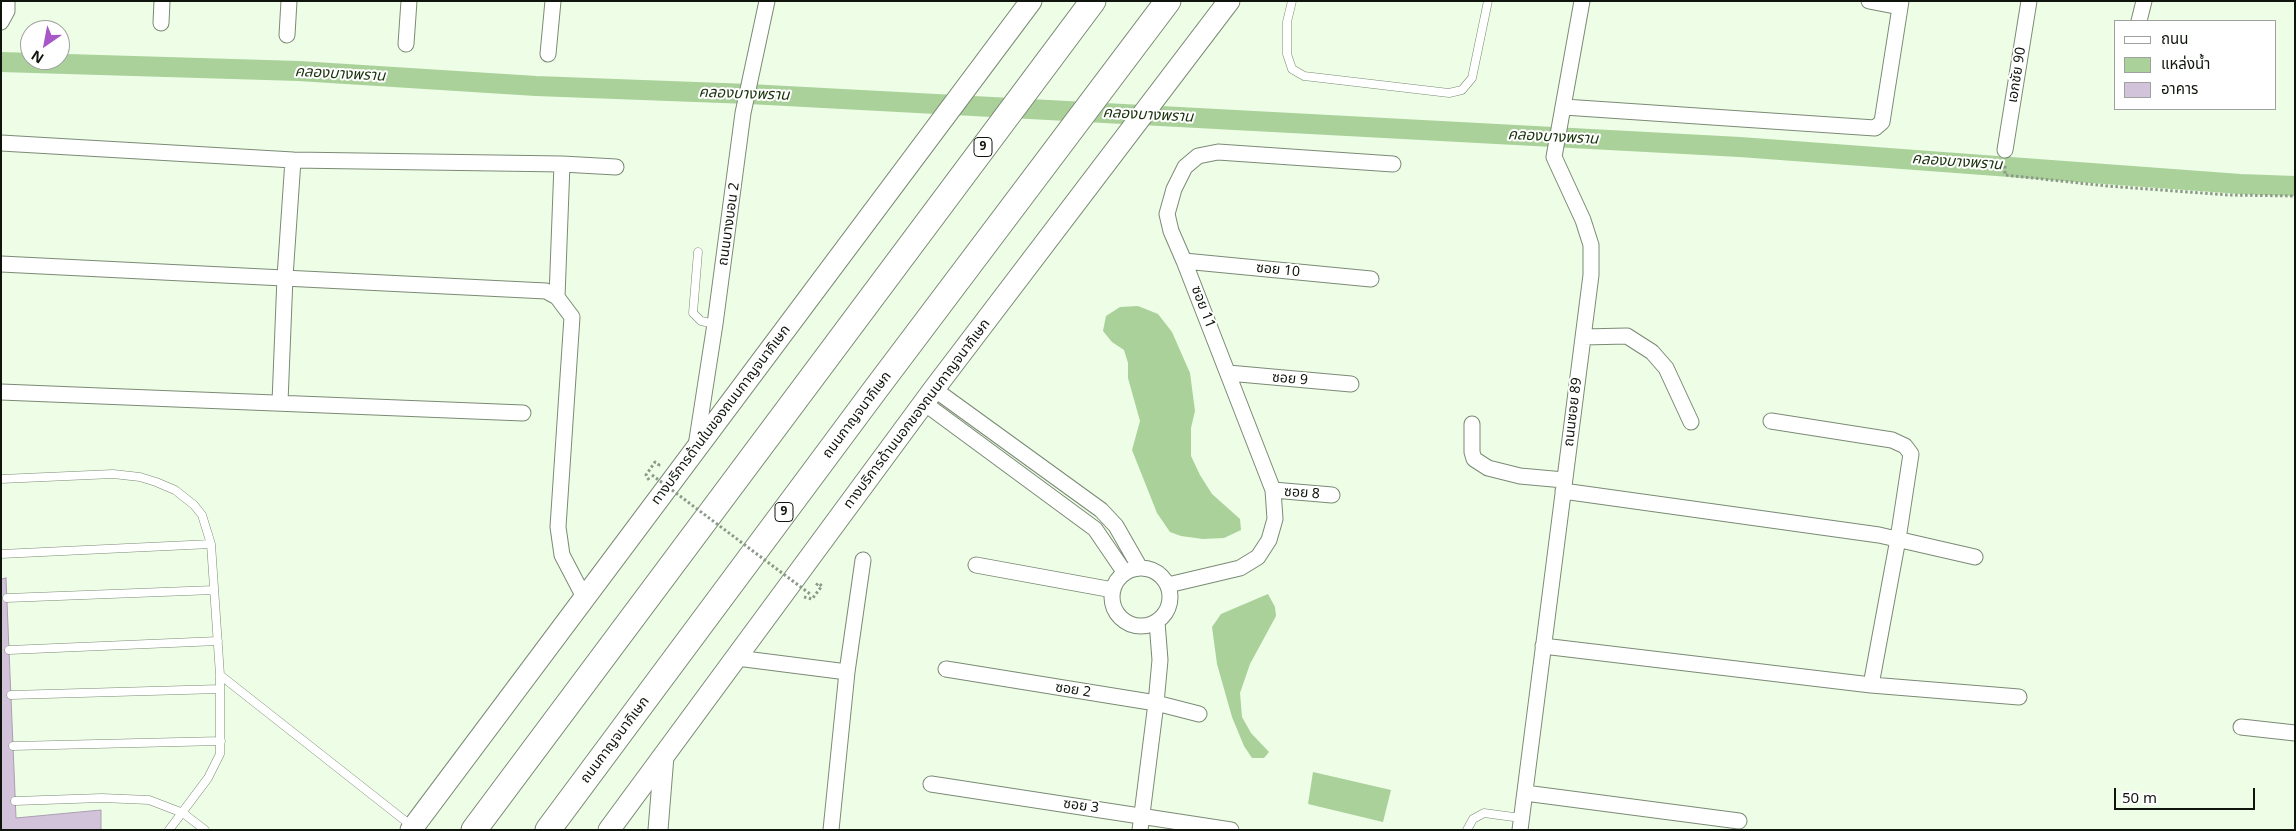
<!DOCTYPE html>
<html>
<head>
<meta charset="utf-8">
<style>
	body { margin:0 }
	#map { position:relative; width:2296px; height:831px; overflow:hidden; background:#edfde6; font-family:"Noto Sans","Noto Sans Thai",sans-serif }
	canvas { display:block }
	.frame { position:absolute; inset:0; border:2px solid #0f140c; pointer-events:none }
	.legend { position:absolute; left:2114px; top:20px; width:162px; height:90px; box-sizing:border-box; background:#fff; border:1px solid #9fa19e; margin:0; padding:6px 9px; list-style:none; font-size:15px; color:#0f140c }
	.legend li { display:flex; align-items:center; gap:10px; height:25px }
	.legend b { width:25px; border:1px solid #9fa19e }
	.north { position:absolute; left:20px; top:20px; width:50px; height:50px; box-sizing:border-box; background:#fff; border:1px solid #9fa19e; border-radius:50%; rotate:213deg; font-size:14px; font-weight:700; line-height:20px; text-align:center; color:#0f140c }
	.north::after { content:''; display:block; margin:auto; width:18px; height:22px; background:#a857c8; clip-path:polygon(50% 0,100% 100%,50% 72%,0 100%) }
	.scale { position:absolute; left:2114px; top:788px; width:141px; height:22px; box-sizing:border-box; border:2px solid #0f140c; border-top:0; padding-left:6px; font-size:15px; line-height:18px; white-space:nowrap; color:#0f140c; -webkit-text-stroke:4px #fff; paint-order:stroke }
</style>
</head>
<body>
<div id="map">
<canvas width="2296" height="831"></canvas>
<div class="frame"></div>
<ul class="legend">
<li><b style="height:6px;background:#fff"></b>ถนน</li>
<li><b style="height:14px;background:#a9d199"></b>แหล่งน้ำ</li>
<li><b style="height:14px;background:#d3c3da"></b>อาคาร</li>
</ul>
<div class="north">N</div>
<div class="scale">50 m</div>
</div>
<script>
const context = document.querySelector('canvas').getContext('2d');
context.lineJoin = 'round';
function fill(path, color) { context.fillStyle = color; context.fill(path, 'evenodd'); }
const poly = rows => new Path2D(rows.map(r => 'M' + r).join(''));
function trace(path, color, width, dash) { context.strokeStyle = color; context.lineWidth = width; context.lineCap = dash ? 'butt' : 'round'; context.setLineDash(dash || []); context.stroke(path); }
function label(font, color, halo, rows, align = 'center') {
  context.font = font + ' "Noto Sans","Noto Sans Thai",sans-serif'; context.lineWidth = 4; context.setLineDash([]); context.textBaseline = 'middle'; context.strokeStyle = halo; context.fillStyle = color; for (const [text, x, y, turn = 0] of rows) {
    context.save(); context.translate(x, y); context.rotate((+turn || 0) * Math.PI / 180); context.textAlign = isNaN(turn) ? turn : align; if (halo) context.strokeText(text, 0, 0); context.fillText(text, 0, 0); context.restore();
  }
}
fill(poly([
	[1138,306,1158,314,1172,332,1190,373,1195,411,1191,428,1191,456,1200,475,1212,494,1240,519,1241,530,1224,538,1203,539,1181,536,1170,532,1157,513,1132,450,1140,421,1128,378,1128,363,1124,350,1112,342,1103,331,1106,316,1120,307],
	[1268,594,1275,607,1276,616,1250,664,1240,693,1242,717,1251,733,1269,752,1264,758,1252,758,1244,746,1232,717,1217,664,1212,627,1221,614],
	[1313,772,1391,790,1383,822,1308,804]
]), '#a9d199');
trace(poly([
	[1,62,299,71,536,86,749,94,1740,147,2240,184,2295,186]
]), '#a9d199', 20);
const building = poly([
	[6,578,16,818,101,810,101,830,1,830,1,579,6,578]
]);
fill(building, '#d3c3da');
trace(building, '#ab9db2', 1);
const service = poly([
	[1292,1,1287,22,1287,54,1292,69,1304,76,1449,93,1462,90,1472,78,1488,1],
	[698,252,693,313,701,321,715,324],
	[1,479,113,474,140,477,156,482,175,490,194,505,202,515,211,544],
	[1,554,211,544,220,675,220,754,208,778,169,830],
	[7,598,214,590],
	[9,650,218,641],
	[220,675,413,827],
	[11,695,220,689],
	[13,746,221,741],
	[15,801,102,798,149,800,183,813,205,830],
	[1467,830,1473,819,1484,813,1521,818]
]);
const minor = poly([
	[1869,1,1900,7],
	[2139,21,2144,1],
	[1,22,7,11,7,1],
	[161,23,162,1],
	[287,35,289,1],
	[406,44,409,1],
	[548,54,553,1],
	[1564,107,1875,128,1882,122,1901,1],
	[1,143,293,160,562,164,616,167],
	[2005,150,2029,1],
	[1184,261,1371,279],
	[1,264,546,291,557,297,572,317,558,527,562,555,585,599],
	[557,297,562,164],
	[1583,337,1627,336,1652,352,1666,368,1691,422],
	[1228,373,1351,384],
	[934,389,1101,510,1116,526,1140,568],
	[1,392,523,413],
	[280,402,285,277,293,160],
	[924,403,1095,529,1125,573],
	[1771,421,1892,440,1905,446,1911,454,1898,539,1871,685],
	[1472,424,1472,452,1474,459,1488,468,1520,476,1564,480],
	[696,446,715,324,743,113,767,1],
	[1273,490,1332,495],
	[1563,491,1879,535,1975,557],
	[976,565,1113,590],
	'1112 597a29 29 0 1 1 58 0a29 29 0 1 1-58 0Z',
	[1168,585,1240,568,1258,557,1269,540,1275,519,1273,490,1184,261,1171,231,1167,214,1174,189,1185,167,1198,156,1218,152,1393,164],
	[1543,646,1871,685,2019,697],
	[737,658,847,672,831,830],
	[946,669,1156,703,1199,714],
	[847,672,863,560],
	[2241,727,2295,733],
	[931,784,1231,830],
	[1525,793,1739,821],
	[1140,830,1156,703,1160,660,1157,622],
	[1520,830,1591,275,1591,245,1583,220,1554,157,1582,1]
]);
const tertiary = poly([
	[658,830,664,756]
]);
const secondary = poly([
	[411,830,1031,1],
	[609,830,934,389,1229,1]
]);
const trunk = poly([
	[474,830,1093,1],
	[548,830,875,390,1168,1]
]);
trace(service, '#7b8a75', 9);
trace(minor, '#7b8a75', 17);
trace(tertiary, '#7b8a75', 21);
trace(secondary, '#7b8a75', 23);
trace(trunk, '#7b8a75', 27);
trace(poly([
	[2005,166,2005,175,2107,186,2229,195,2295,196],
	[649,480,646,475,655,462,659,465,658,466],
	[804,597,812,599,822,586,818,583,815,587]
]), '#8d9988', 3, [2.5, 2.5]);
trace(service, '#fff', 8);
trace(minor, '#fff', 15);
trace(tertiary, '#fff', 19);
trace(secondary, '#fff', 21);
trace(trunk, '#fff', 25);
trace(poly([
	[652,475,810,594]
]), '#8d9988', 3, [2.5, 2.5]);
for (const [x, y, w] of [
	[983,147,18],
	[784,512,18]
]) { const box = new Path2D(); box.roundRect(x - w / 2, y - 9.5, w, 19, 4); context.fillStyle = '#fff'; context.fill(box); trace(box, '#0f140c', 1); }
label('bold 12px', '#0f140c', null, [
	["9",983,147],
	["9",784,512]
]);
label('14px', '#0f140c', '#fff', [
	["เอกชัย 90",2017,75,-81],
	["ถนนบางบอน 2",729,224,-82],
	["ซอย 10",1278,270,6],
	["ซอย 11",1203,307,69],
	["ซอย 9",1290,379,5],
	["ถนนซอย 89",1573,412,-83],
	["ทางบริการด้านนอกของถนนกาญจนาภิเษก",917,414,-53],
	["ทางบริการด้านในของถนนกาญจนาภิเษก",721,415,-53],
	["ถนนกาญจนาภิเษก",857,415,-53],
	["ซอย 8",1302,493,4],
	["ซอย 2",1073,690,9],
	["ถนนกาญจนาภิเษก",615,740,-53],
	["ซอย 3",1081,806,8]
]);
label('italic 15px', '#18310a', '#fff', [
	["คลองบางพราน",340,74,3],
	["คลองบางพราน",744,94,2],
	["คลองบางพราน",1148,115,3],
	["คลองบางพราน",1553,137,3],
	["คลองบางพราน",1957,162,4]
]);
</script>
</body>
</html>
